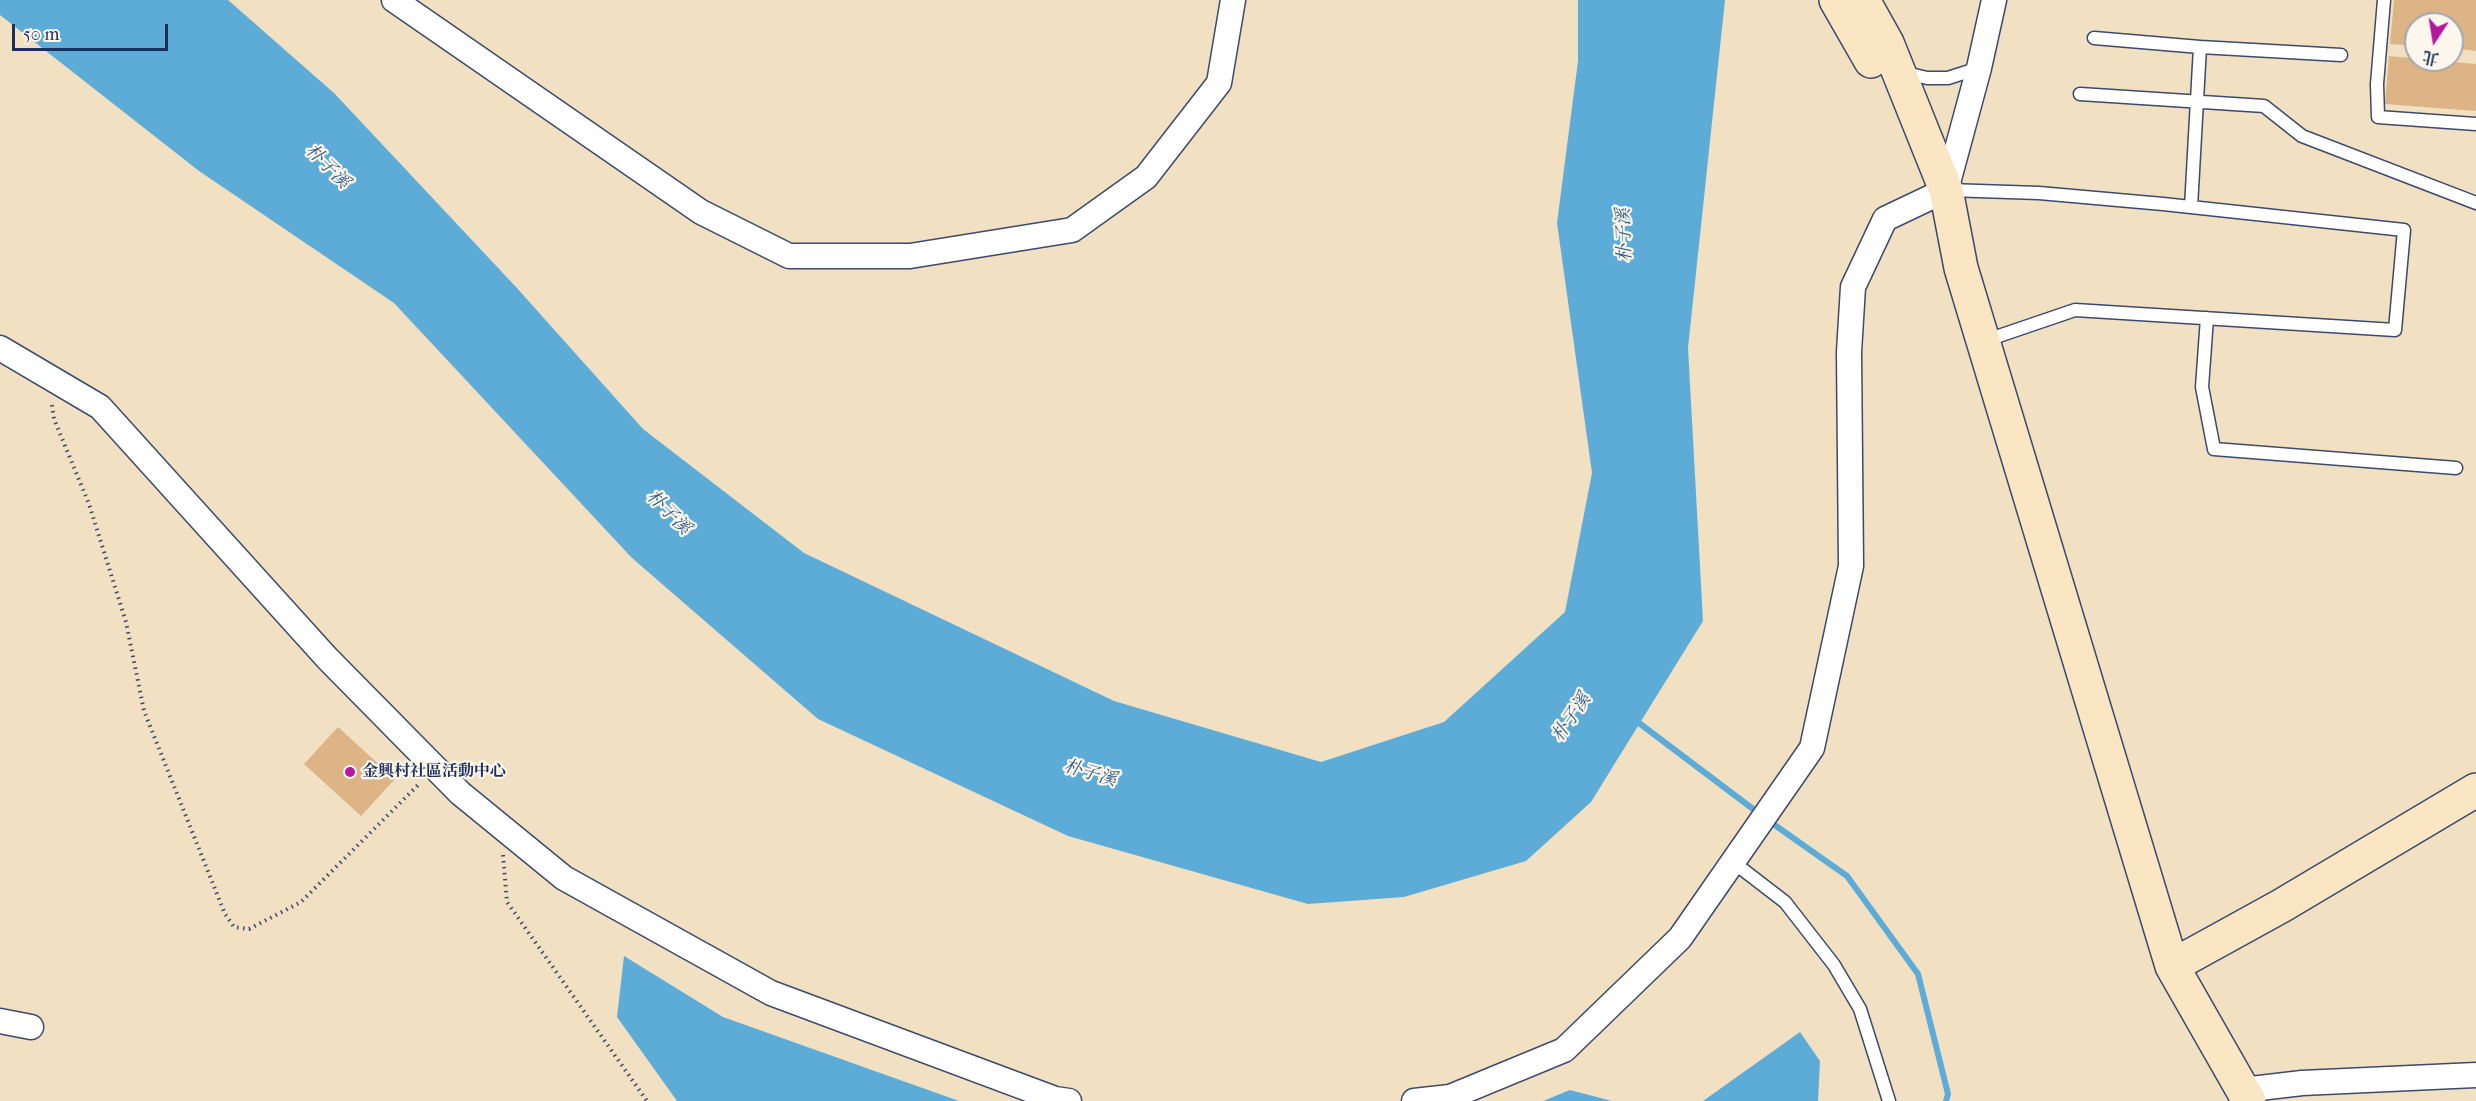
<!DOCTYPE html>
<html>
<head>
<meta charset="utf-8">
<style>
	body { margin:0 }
	#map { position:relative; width:2476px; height:1101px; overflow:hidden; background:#f1e0c2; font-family:"IM FELL French Canon","Noto Serif TC",serif }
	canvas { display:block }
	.north { position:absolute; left:2404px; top:12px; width:60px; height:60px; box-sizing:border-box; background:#fbf7ec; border:2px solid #a1a7b3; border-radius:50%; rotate:192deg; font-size:16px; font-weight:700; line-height:24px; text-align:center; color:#1b2f5e }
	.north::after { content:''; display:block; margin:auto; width:21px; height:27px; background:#b5179e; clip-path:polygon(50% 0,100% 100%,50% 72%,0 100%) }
	.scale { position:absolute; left:12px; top:24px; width:156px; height:27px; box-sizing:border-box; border:3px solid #1b2f5e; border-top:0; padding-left:8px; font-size:18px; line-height:21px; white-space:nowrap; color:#1b2f5e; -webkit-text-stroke:4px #fbf7ec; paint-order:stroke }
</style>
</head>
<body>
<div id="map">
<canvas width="2476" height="1101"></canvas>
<div class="north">北</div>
<div class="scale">50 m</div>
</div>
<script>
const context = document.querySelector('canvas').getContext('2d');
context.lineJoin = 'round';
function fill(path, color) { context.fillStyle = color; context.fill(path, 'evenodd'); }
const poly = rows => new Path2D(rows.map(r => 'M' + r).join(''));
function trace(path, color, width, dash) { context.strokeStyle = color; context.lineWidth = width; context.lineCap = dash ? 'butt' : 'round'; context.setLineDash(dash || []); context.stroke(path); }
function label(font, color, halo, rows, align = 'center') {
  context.font = font + ' "IM FELL French Canon","Noto Serif TC",serif'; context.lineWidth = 4.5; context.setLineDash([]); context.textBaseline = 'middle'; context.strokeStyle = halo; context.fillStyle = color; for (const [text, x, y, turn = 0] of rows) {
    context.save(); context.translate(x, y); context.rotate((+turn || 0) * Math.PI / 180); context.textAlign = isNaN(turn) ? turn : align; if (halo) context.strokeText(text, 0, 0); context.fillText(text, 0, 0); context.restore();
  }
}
fill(poly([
	[0,0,228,0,334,93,516,287,643,429,804,553,1114,701,1321,762,1444,722,1565,612,1592,473,1557,223,1578,61,1578,0,1725,0,1688,348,1703,621,1591,802,1526,861,1404,897,1308,904,1068,836,818,719,632,558,394,303,199,171,0,15],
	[624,956,723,1017,959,1101,677,1101,617,1017],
	[1800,1032,1820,1061,1818,1101,1703,1101],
	[1570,1090,1612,1101,1543,1101]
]), '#5dacd7');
trace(poly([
	[1635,720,1761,815],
	[1769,821,1847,876,1918,974,1948,1094,1946,1101]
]), '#5dacd7', 6);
fill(poly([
	[2394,0,2476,0,2476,51,2452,48,2452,24,2416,24,2416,46,2390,44],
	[2389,56,2476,64,2476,111,2385,104],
	[338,727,395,779,361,816,304,764]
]), '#ddb486');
const lane = poly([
	[2384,0,2377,84,2378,117,2476,124],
	[2094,38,2200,47],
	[1902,72,1927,78,1948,78,1979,68],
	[2080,94,2264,106,2302,136,2476,203],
	[1948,190,2039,193,2163,204,2404,230,2395,330,2075,310,1984,341],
	[2191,207,2200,47,2341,55],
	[2207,318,2202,387,2214,449,2456,468],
	[1733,862,1785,902,1834,965,1860,1009,1889,1101]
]);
const street = poly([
	[394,0,701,212,789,256,910,256,1072,230,1146,177,1219,83,1233,0],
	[0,348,100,407,327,658,460,793,564,878,771,993,1055,1099,1069,1101],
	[0,1021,31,1027],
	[2243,1090,2302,1083,2476,1075],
	[1414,1101,1450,1097,1564,1050,1680,938,1812,748,1851,566,1849,352,1853,287,1885,219,1946,190,1979,68,1994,0]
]);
const secondary = poly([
	[1836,0,1871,61],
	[1863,0,1887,43,1946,190,1961,268,2172,966,2249,1101],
	[2172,966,2281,906,2476,790]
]);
trace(lane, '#3b4a6d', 15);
trace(street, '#3b4a6d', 27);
trace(secondary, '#3b4a6d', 36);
trace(poly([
	[52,405,54,419,89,504,126,622,144,711,225,914,234,927,249,929,301,902,420,783],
	[503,855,507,902,647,1101]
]), '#3b4a6d', 4, [1.5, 4.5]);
trace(lane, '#fff', 12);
trace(street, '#fff', 24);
trace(secondary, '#fbe6c3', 33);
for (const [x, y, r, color] of [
	[350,772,6,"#b5179e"]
]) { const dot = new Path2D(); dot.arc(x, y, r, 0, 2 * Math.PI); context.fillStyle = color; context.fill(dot); trace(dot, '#fbf7ec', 2); }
label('bold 16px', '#1b2f5e', '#fbf7ec', [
	["金興村社區活動中心",362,772]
], 'left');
label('italic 18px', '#325b88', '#fbf7ec', [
	["朴子溪",327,167,45],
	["朴子溪",1625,235,-92],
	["朴子溪",668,513,45],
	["朴子溪",1572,718,-56],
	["朴子溪",1090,774,16]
]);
</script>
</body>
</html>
